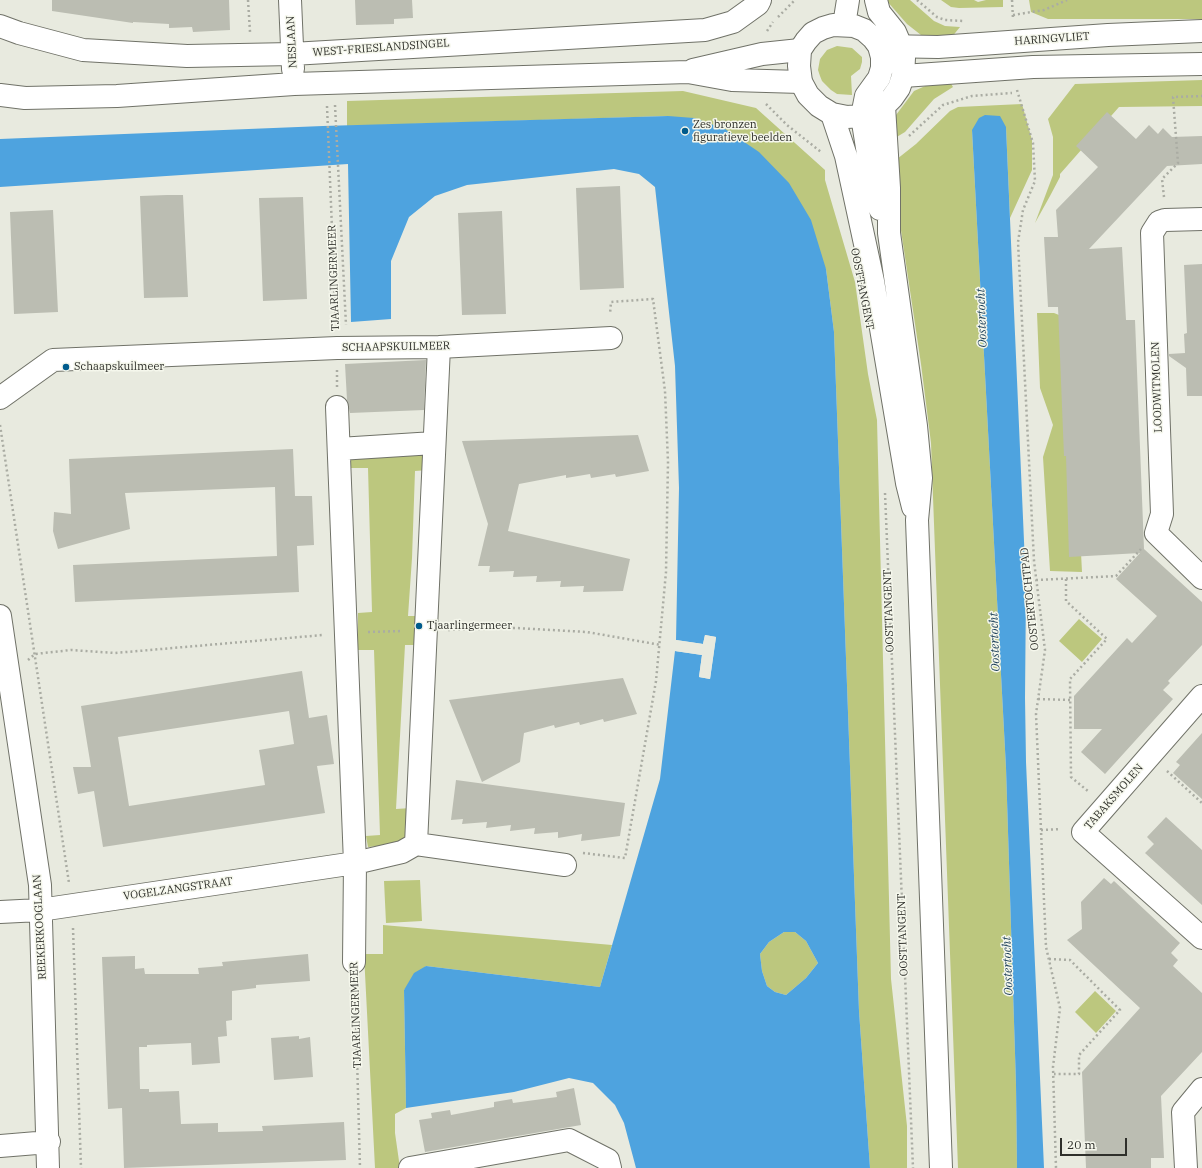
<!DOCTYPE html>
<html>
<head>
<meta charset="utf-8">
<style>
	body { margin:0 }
	#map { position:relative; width:1202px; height:1168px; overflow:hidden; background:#e8eadf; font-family:"IBM Plex Serif",serif }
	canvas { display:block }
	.scale { position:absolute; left:1060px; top:1138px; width:67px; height:18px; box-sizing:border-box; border:2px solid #2f302b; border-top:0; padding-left:5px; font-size:12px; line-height:14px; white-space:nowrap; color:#2f302b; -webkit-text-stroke:3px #f5f7ec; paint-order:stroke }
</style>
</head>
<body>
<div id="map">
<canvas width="1202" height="1168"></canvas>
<div class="scale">20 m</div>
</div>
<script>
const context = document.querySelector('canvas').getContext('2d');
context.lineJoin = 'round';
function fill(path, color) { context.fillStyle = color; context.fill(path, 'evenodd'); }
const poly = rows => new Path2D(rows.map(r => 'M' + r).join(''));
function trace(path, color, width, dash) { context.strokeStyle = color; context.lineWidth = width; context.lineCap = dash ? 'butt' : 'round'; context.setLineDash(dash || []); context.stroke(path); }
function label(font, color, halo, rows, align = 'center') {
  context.font = font + ' "IBM Plex Serif",serif'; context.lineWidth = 3; context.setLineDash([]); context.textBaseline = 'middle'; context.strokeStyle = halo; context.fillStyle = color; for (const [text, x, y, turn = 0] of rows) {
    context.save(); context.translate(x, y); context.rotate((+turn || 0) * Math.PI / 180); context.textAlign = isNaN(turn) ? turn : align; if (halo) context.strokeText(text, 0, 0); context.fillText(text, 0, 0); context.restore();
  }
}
fill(poly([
	[886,0,910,0,934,21,945,26,960,27,951,38,921,35,907,24],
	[941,0,974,0,978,2,986,0,1003,0,1003,7,959,8,951,7],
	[1029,0,1202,0,1202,19,1048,19,1031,12],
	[837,46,852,48,862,57,862,62,860,69,851,76,852,95,837,94,831,90,822,81,820,76,818,70,820,59,827,50],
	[1202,80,1202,106,1119,107,1060,174,1060,177,1050,196,1035,223,1053,175,1053,137,1048,119,1075,84],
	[950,82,953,87,934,99,905,132,895,138,889,130,896,115,914,91,932,83],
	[683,91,756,108,825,170,825,180,855,282,868,374,877,420,891,979,907,1126,907,1168,870,1168,859,1011,834,332,826,269,668,116,347,126,347,101],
	[1022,104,1032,140,1032,170,1010,218,1006,127,972,130,1006,768,1016,1085,1017,1168,958,1168,931,443,921,364,899,217,897,159,916,144,950,111,958,107],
	[1037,313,1054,313,1069,319,1082,572,1050,571,1043,457,1053,425,1040,388],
	[430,453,429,470,415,471,412,558,408,616,422,616,420,645,405,645,396,809,411,808,407,843,368,847,366,836,380,835,374,650,358,650,358,613,372,612,368,468,351,468,351,456],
	[1079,619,1102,639,1082,662,1059,641],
	[420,880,422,921,386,923,384,881],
	[383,925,612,945,600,987,426,966,404,990,406,1108,395,1114,395,1133,400,1168,375,1168,364,954,383,954],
	[784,932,795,932,806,941,818,963,806,978,786,995,775,992,767,986,762,971,760,954,769,942],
	[1095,991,1116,1011,1096,1033,1075,1012]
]), '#bcc77e');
fill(poly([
	[985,115,1000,116,1006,127,1026,587,1025,698,1026,762,1044,1168,1017,1168,1016,1085,1006,768,972,130,979,118],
	[668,116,694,118,725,129,759,152,789,183,811,220,826,269,834,332,859,1011,870,1168,636,1168,624,1123,615,1105,593,1083,569,1078,514,1092,406,1108,404,990,414,973,426,966,600,987,660,779,675,651,702,655,699,677,710,679,716,637,705,635,703,644,676,640,679,488,675,366,655,187,639,174,614,169,467,185,435,196,409,217,391,261,391,319,351,322,348,164,0,187,0,139,323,126],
	[784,932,795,932,806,941,818,963,806,978,786,995,775,992,767,986,762,971,760,954,769,942]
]), '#4ea3df');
fill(poly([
	[705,635,716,637,710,679,699,677,702,655,675,651,675,649,704,653,702,676,709,677,714,639,706,638,703,646,676,642,676,640,703,644]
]), '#e8eadf');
fill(poly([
	[52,0,229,0,230,30,193,32,192,27,169,28,169,24,133,22,133,23,52,11],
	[355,0,412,0,413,18,394,19,394,24,356,25],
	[1107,112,1136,139,1149,125,1158,134,1163,128,1172,137,1202,136,1202,164,1167,166,1089,249,1122,247,1126,320,1135,320,1144,549,1202,602,1202,645,1168,681,1170,683,1163,690,1173,699,1105,774,1081,752,1102,729,1074,729,1074,696,1127,638,1132,643,1157,616,1116,579,1140,553,1069,557,1066,456,1064,456,1058,307,1048,307,1044,237,1058,237,1056,210,1098,167,1076,146],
	[620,186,624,288,580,290,576,188],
	[167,195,183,195,188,297,144,298,140,196],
	[303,197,307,299,263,301,259,198],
	[53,210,58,312,14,314,10,212],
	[502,211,506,314,462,315,458,213],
	[1202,264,1202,396,1187,396,1186,368,1169,356,1169,354,1185,353,1184,334,1187,333,1184,265],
	[426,360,424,410,350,413,347,400,345,364],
	[638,435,649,471,616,477,615,474,591,478,590,474,566,478,566,475,519,484,508,531,630,559,623,591,583,592,584,586,560,587,561,581,536,582,537,576,513,577,514,571,489,572,490,566,478,566,488,524,462,441],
	[293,449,295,496,312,496,314,545,297,546,299,592,75,602,73,565,277,556,275,487,125,493,130,529,58,549,53,531,54,512,71,514,69,459],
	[302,671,309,718,327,715,334,764,317,766,325,813,103,847,94,791,78,794,73,767,91,767,81,706],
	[289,711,294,744,259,750,265,785,129,806,118,737],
	[623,678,637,714,604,722,603,719,580,725,579,722,555,728,554,725,524,733,520,762,482,782,449,700],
	[1202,733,1202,799,1173,773,1180,765,1176,762],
	[456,780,625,803,620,836,581,841,582,834,558,838,558,832,534,834,535,828,510,831,511,825,486,828,487,822,462,824,463,819,451,820],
	[1166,817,1202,850,1202,905,1145,853,1154,844,1147,837],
	[1104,878,1111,884,1114,881,1180,943,1171,953,1178,960,1173,966,1202,993,1202,1052,1161,1096,1164,1158,1151,1158,1151,1168,1086,1168,1082,1072,1140,1008,1067,940,1082,929,1081,902],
	[308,954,310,981,256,985,256,988,232,991,232,1020,226,1021,227,1036,218,1037,220,1063,192,1065,191,1043,147,1045,147,1047,139,1047,140,1089,149,1089,149,1092,179,1091,181,1124,218,1123,218,1132,263,1131,262,1126,344,1122,346,1160,124,1168,122,1108,108,1109,102,957,135,956,135,969,144,968,145,974,199,974,198,968,223,966,222,962],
	[299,1036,299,1039,310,1037,313,1077,274,1080,271,1038],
	[574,1088,581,1125,425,1152,419,1120,432,1118,431,1113,450,1110,451,1115,494,1107,494,1102,512,1099,513,1103,557,1097,556,1092]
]), '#bbbdb2');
const minor = poly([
	[290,0,293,69],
	[0,26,19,33,83,50,187,56,292,54,705,30,733,22,758,4,760,0],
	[882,46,938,47,1108,35,1202,31],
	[693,70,762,54,800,50],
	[903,76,1033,67,1202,64],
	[0,95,25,98,117,96,294,84,688,72,732,80,801,82],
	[1202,219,1165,220,1159,222,1152,233,1162,514,1156,533,1202,578],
	[0,398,53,360,337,348,439,347,611,338],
	[337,407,355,863,354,962],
	[339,449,434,443],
	[0,616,40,885,48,1168],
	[1202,696,1083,832,1202,938],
	[416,844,565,865],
	[0,912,40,910,355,863,402,852,416,844,439,347],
	[0,1146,49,1142],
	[410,1168,569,1140,608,1160,610,1168],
	[1186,1168,1183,1112,1202,1089]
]);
const major = poly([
	[876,0,879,12,895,32,901,46,904,58,903,76,899,88,892,98,884,106,874,113,862,116,847,117,832,114,819,106,808,95,801,82,799,66,800,50,806,41,813,33,823,28,833,25,854,26,864,30,873,38,879,46,882,57,882,68,879,78,866,96,862,116,874,192,880,209],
	[844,25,848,0],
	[884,106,889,188,889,233,916,426,921,478,917,520,941,1168],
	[832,114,846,156,873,281,907,483,913,507]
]);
trace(minor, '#707268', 24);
trace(major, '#707268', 24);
trace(poly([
	[248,0,250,32],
	[917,0,937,17,945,20,964,21],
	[1012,0,1013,19],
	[1013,15,1044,10,1067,0],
	[778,17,795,0],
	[767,31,773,22],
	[1017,90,1033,143,1035,181,1023,210,1018,242,1034,561,1045,650,1036,714,1046,947,1060,1008,1053,1067,1056,1168],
	[766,104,787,125,821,152],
	[335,105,346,325],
	[327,106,336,327],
	[909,136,943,105,972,96,1012,93],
	[1164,197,1162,179,1178,163,1173,97,1202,96],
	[337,370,337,387],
	[0,425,69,883],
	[885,493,913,1168],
	[1066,579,1066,601,1107,639,1070,679,1071,777,1089,792],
	[1036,580,1116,576,1141,549],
	[448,630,516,628,587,632,661,645],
	[368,632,403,631],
	[28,660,35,654,71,650,115,653,323,635],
	[1038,699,1070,700],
	[1167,771,1202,803],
	[1041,830,1061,829],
	[583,853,625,858,656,681,666,572,668,462,665,391,653,299,611,302,610,314],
	[73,928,81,1168],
	[1049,959,1070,960,1120,1010,1079,1055,1079,1074,1054,1074],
	[355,983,360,1168]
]), '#aaaca3', 2.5, [2, 3]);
trace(minor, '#fff', 22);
trace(major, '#fff', 22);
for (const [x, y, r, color] of [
	[685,131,4,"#005b8c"],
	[66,367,4,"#005b8c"],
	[419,626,4,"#005b8c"]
]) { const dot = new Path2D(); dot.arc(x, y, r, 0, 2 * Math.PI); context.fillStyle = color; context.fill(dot); trace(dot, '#f5f7ec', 1.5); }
label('11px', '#2f302b', '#f5f7ec', [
	["HARINGVLIET",1052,39,-4],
	["NESLAAN",292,42,-93],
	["WEST-FRIESLANDSINGEL",381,48,-4],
	["TJAARLINGERMEER",334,278,-92],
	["OOSTTANGENT",862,289,79],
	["SCHAAPSKUILMEER",396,347,-1],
	["LOODWITMOLEN",1157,387,-92],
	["OOSTERTOCHTPAD",1030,599,-96],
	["OOSTTANGENT",889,611,-92],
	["TABAKSMOLEN",1114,797,-49],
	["VOGELZANGSTRAAT",178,889,-8],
	["REEKERKOOGLAAN",40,927,-93],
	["OOSTTANGENT",903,935,-92],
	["TJAARLINGERMEER",356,1015,-92]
]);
label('11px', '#2f302b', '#f5f7ec', [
	["Zes bronzen",693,125],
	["figuratieve beelden",693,138],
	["Schaapskuilmeer",74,367],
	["Tjaarlingermeer",427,626]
], 'left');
label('italic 12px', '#1c3f59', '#f5f7ec', [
	["Oostertocht",982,318,-92],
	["Oostertocht",995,642,-92],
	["Oostertocht",1008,966,-92]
]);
</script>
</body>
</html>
